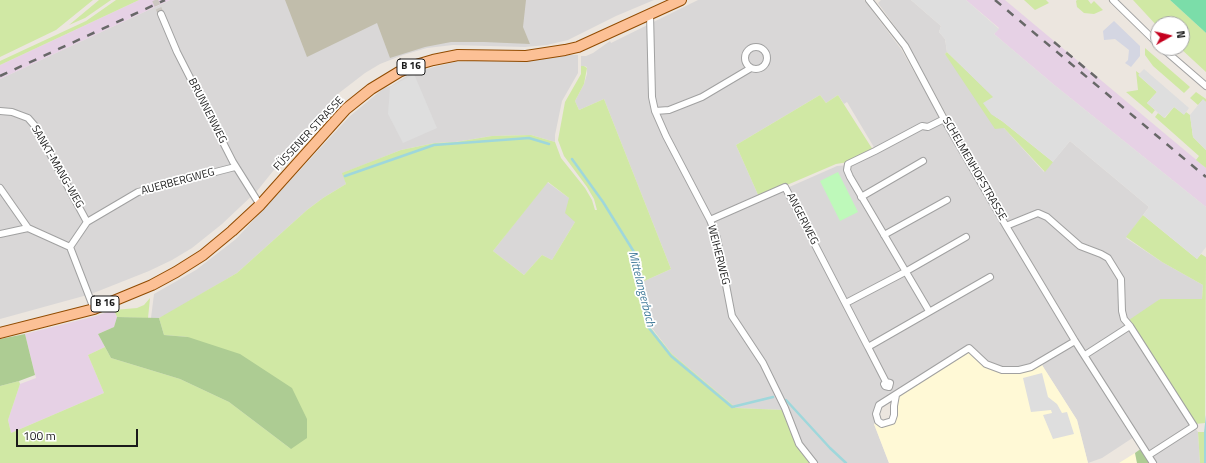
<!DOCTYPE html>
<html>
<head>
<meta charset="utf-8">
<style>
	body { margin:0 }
	#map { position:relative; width:1206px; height:463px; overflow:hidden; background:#ece6df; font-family:"Titillium Web",sans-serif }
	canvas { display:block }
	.north { position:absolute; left:1150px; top:16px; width:40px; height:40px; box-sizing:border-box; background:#fff; border:1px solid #a3a3a3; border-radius:50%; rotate:82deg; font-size:11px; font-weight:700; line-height:16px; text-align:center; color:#1a1a1a }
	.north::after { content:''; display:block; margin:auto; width:14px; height:18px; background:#c5001e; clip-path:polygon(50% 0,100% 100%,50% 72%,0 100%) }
	.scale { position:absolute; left:16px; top:429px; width:122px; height:18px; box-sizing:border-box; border:2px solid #1a1a1a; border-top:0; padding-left:5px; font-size:12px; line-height:14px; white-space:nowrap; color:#1a1a1a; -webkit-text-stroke:3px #fff; paint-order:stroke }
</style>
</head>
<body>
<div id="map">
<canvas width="1206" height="463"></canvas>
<div class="north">N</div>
<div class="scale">100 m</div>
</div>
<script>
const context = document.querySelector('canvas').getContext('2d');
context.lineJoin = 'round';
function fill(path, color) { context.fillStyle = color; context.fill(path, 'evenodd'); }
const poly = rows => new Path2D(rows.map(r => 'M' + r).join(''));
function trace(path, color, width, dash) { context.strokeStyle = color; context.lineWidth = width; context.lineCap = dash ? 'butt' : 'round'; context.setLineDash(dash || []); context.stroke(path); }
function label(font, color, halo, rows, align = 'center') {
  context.font = font + ' "Titillium Web",sans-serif'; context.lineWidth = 3.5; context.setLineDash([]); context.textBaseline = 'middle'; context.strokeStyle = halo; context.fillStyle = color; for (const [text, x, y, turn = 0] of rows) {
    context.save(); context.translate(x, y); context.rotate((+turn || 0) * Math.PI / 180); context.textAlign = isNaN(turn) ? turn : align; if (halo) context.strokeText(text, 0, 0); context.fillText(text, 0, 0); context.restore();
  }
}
fill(poly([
	[170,0,654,0,616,16,568,40,547,45,525,47,453,45,427,48,403,55,380,64,365,73,339,93,310,125,257,191,222,224,192,248,172,260,149,271,91,294,0,319,0,79],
	[698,0,864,0,901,49,941,119,875,149,847,102,844,104,838,95,826,103,820,95,736,145,759,197,712,221,837,166,850,165,922,128,942,122,1072,340,1031,365,1019,368,1003,368,987,362,970,346,879,405,878,421,874,424,889,463,816,463,801,443,784,410,736,408,672,354,651,327,642,282,671,269,604,99,579,110,575,101,584,84,587,74,587,67,584,66,581,66,581,56,586,56,593,53,610,41,611,43],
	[881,0,911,0,941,26,939,32,945,39,947,52,945,54,1004,128,1044,172,1070,141,1149,207,1126,238,1162,262,1203,285,1202,299,1160,299,1126,326,1086,352,1008,222,950,121,907,43,878,3],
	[564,55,578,55,578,73,562,101,555,135,555,142,531,135,492,136,456,142,435,143,401,150,343,173,346,184,323,198,307,210,237,273,164,316,159,318,151,318,154,294,196,270,236,239,350,116,384,88,391,86,408,75,434,67,455,62,474,61,528,61],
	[547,182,569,198,575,222,552,260,542,255,524,275,493,251],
	[1129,329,1193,429,1195,428,1198,432,1200,463,1156,463,1088,356],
	[1074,344,1134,437,1102,458,1088,463,1077,420,1042,365]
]), '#d9d7d7');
fill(poly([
	[139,0,170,0,0,79,0,65],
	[966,0,1005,0,1206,168,1206,207,1053,84,994,34,999,28],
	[114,310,117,317,114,327,98,334,105,347,88,355,104,393,11,433,8,420,20,384,36,378,25,334,96,316]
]), '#e6d1e5');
fill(poly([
	[968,351,985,366,1031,370,1042,365,1077,420,1088,463,889,463,874,424,878,421,888,425,898,397],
	[1135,453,1137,463,1119,463]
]), '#fff9d6');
fill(poly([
	[285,0,526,0,523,27,530,44,484,42,451,42,425,47,390,58,377,23,307,57]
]), '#c1bdab');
fill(poly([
	[0,0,93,0,56,30,0,57],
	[99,0,111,0,85,18,69,25],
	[116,0,139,0,0,65,0,61,86,21],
	[1024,0,1046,0,1049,3,1035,10],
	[1077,0,1088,0,1091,4,1094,1,1103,10,1094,14,1084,13,1077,7,1076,1],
	[1133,0,1170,0,1206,33,1206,72,1180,48,1182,48,1182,24,1158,24,1158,27],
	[1145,48,1190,87,1184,93,1153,66,1145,55],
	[947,52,994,97,991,114,1002,121,1053,162,1045,172,1004,128,995,129,945,54],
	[581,66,584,66,587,68,584,84,575,101,579,110,604,99,671,269,642,282,650,327,672,354,736,408,784,410,812,463,0,463,0,386,19,381,20,384,8,420,11,433,104,393,88,355,105,347,111,358,180,379,229,402,291,449,188,337,164,335,159,318,237,273,307,210,323,198,346,184,342,173,401,150,435,143,456,142,492,136,531,135,555,142,561,158,585,188,592,200,595,210,597,210,594,199,587,187,564,156,558,140,565,102,581,74],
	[548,182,569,198,565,213,575,222,552,260,542,255,524,275,493,251],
	[1136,71,1140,74,1139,76,1157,92,1147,103,1155,110,1152,114,1126,92,1138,90],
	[1196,92,1206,99,1206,102,1203,100,1198,105,1190,98],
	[820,95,826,103,838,95,873,150,848,162,836,164,759,197,736,145],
	[1174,107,1184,114,1186,112,1190,115,1193,137,1206,150,1206,168,1196,160,1199,156,1155,117,1158,113,1165,118],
	[1143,215,1197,259,1201,254,1206,257,1205,423,1195,424,1129,320,1160,299,1202,299,1203,285,1162,262,1126,237],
	[150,298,148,318,117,317,114,310,137,308,144,305],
	[1198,432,1204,432,1204,463,1200,463]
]), '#d0e8a4');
fill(poly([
	[117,317,159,318,164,335,188,337,240,354,292,388,307,419,307,438,291,449,229,402,180,379,111,358,98,334,114,327],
	[25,334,35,375,19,381,0,386,0,339],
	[1142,448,1150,463,1137,463,1135,453]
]), '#adcc93');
fill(poly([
	[838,172,858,212,840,221,820,181]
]), '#bef9ba');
fill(poly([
	[1170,0,1206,0,1206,33]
]), '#7bdda9');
fill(poly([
	[911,0,966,0,999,29,994,34,1053,84,1206,207,1206,247,1197,259,1143,215,1149,207,1070,141,1053,162,1002,121,991,114,983,103,993,97,947,52,945,39,939,32,941,26],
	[1144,69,1189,108,1184,115,1174,107,1164,118,1147,103,1157,92,1138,75],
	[414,74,437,128,403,143,388,114,390,87],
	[1203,99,1206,102,1206,150,1193,137,1190,115],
	[1042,373,1048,397,1057,404,1062,413,1067,412,1074,434,1053,439,1043,415,1052,413,1051,410,1031,412,1023,378]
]), '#dedede');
fill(poly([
	[1114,21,1140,46,1140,56,1131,67,1125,63,1128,60,1129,50,1115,39,1104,40,1103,31]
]), '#d4d6e2');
fill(poly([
	[1206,415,1206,463,1204,463,1204,432]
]), '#9fd7db');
trace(poly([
	[572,159,603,202,634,252,649,328,671,356,732,407,773,397],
	[345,176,434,145,529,138,549,144],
	[786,400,830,448,846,463]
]), '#9fd7db', 2.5);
trace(poly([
	[155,0,161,14]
]), '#ccc7c1', 6, [6, 3]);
const street = poly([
	[869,0,905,46,944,119,1006,226,1075,341,1153,463],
	[1113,0,1158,44],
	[161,14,177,52,233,162,260,205],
	[650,14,652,97,655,111,666,136,710,220,717,238,732,316,763,363,785,408,799,444,814,463],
	'745 58a11 11 0 1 1 22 0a11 11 0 1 1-22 0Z',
	[1162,48,1206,86],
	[0,111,12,112,28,118,35,126,87,222],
	[655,111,669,110,702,97,751,68],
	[0,188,28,228],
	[861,197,923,161],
	[710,220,785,187,868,347,990,277],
	[1006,226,1038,213,1047,217,1080,246,1101,254,1108,258,1121,279,1122,311,1124,319,1130,326],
	[0,234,28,228,70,247,94,309],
	[884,235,947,200],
	[70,247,87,222,138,192,235,167],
	[846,303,905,272,966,237],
	[929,311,850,177,847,170,848,164,875,151,922,126,928,127,944,119],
	[868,347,886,382,890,383,889,387,885,386,884,384,886,382],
	[1085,355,1130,326,1194,426,1149,455],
	[896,395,894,406,894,415,892,421,882,424,878,421,876,414,879,405,969,348,986,364,1002,370,1019,370,1031,367,1075,341]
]);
const primary = poly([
	[0,333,94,309,152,285,176,272,203,255,232,231,260,205,346,109,371,89,399,72,416,65,433,60,458,55,526,56,565,50,578,47,681,0]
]);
trace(street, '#a1a1a1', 8);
trace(primary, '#914b00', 12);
trace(street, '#fff', 6);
trace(primary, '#fcc095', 10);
trace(poly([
	[995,0,1206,177],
	[1054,42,1097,78],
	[0,76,165,0]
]), '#686868', 2.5, [8, 8]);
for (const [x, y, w] of [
	[411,67,28],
	[105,304,28]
]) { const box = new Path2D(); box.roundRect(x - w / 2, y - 8, w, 16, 3); context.fillStyle = '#fff'; context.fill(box); trace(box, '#1a1a1a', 1); }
label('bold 10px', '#1a1a1a', null, [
	["B 16",411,67],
	["B 16",105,304]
]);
label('11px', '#1a1a1a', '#fff', [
	["BRUNNENWEG",207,111,63],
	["FÜSSENER STRASSE",309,134,-47],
	["SANKT-MANG-WEG",57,167,60],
	["SCHELMENHOFSTRASSE",974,169,60],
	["AUERBERGWEG",178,182,-15],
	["ANGERWEG",802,219,63],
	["WEIHERWEG",718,255,76]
]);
label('italic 12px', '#427b9a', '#fff', [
	["Mittelangerbach",641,289,76]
]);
</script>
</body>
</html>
